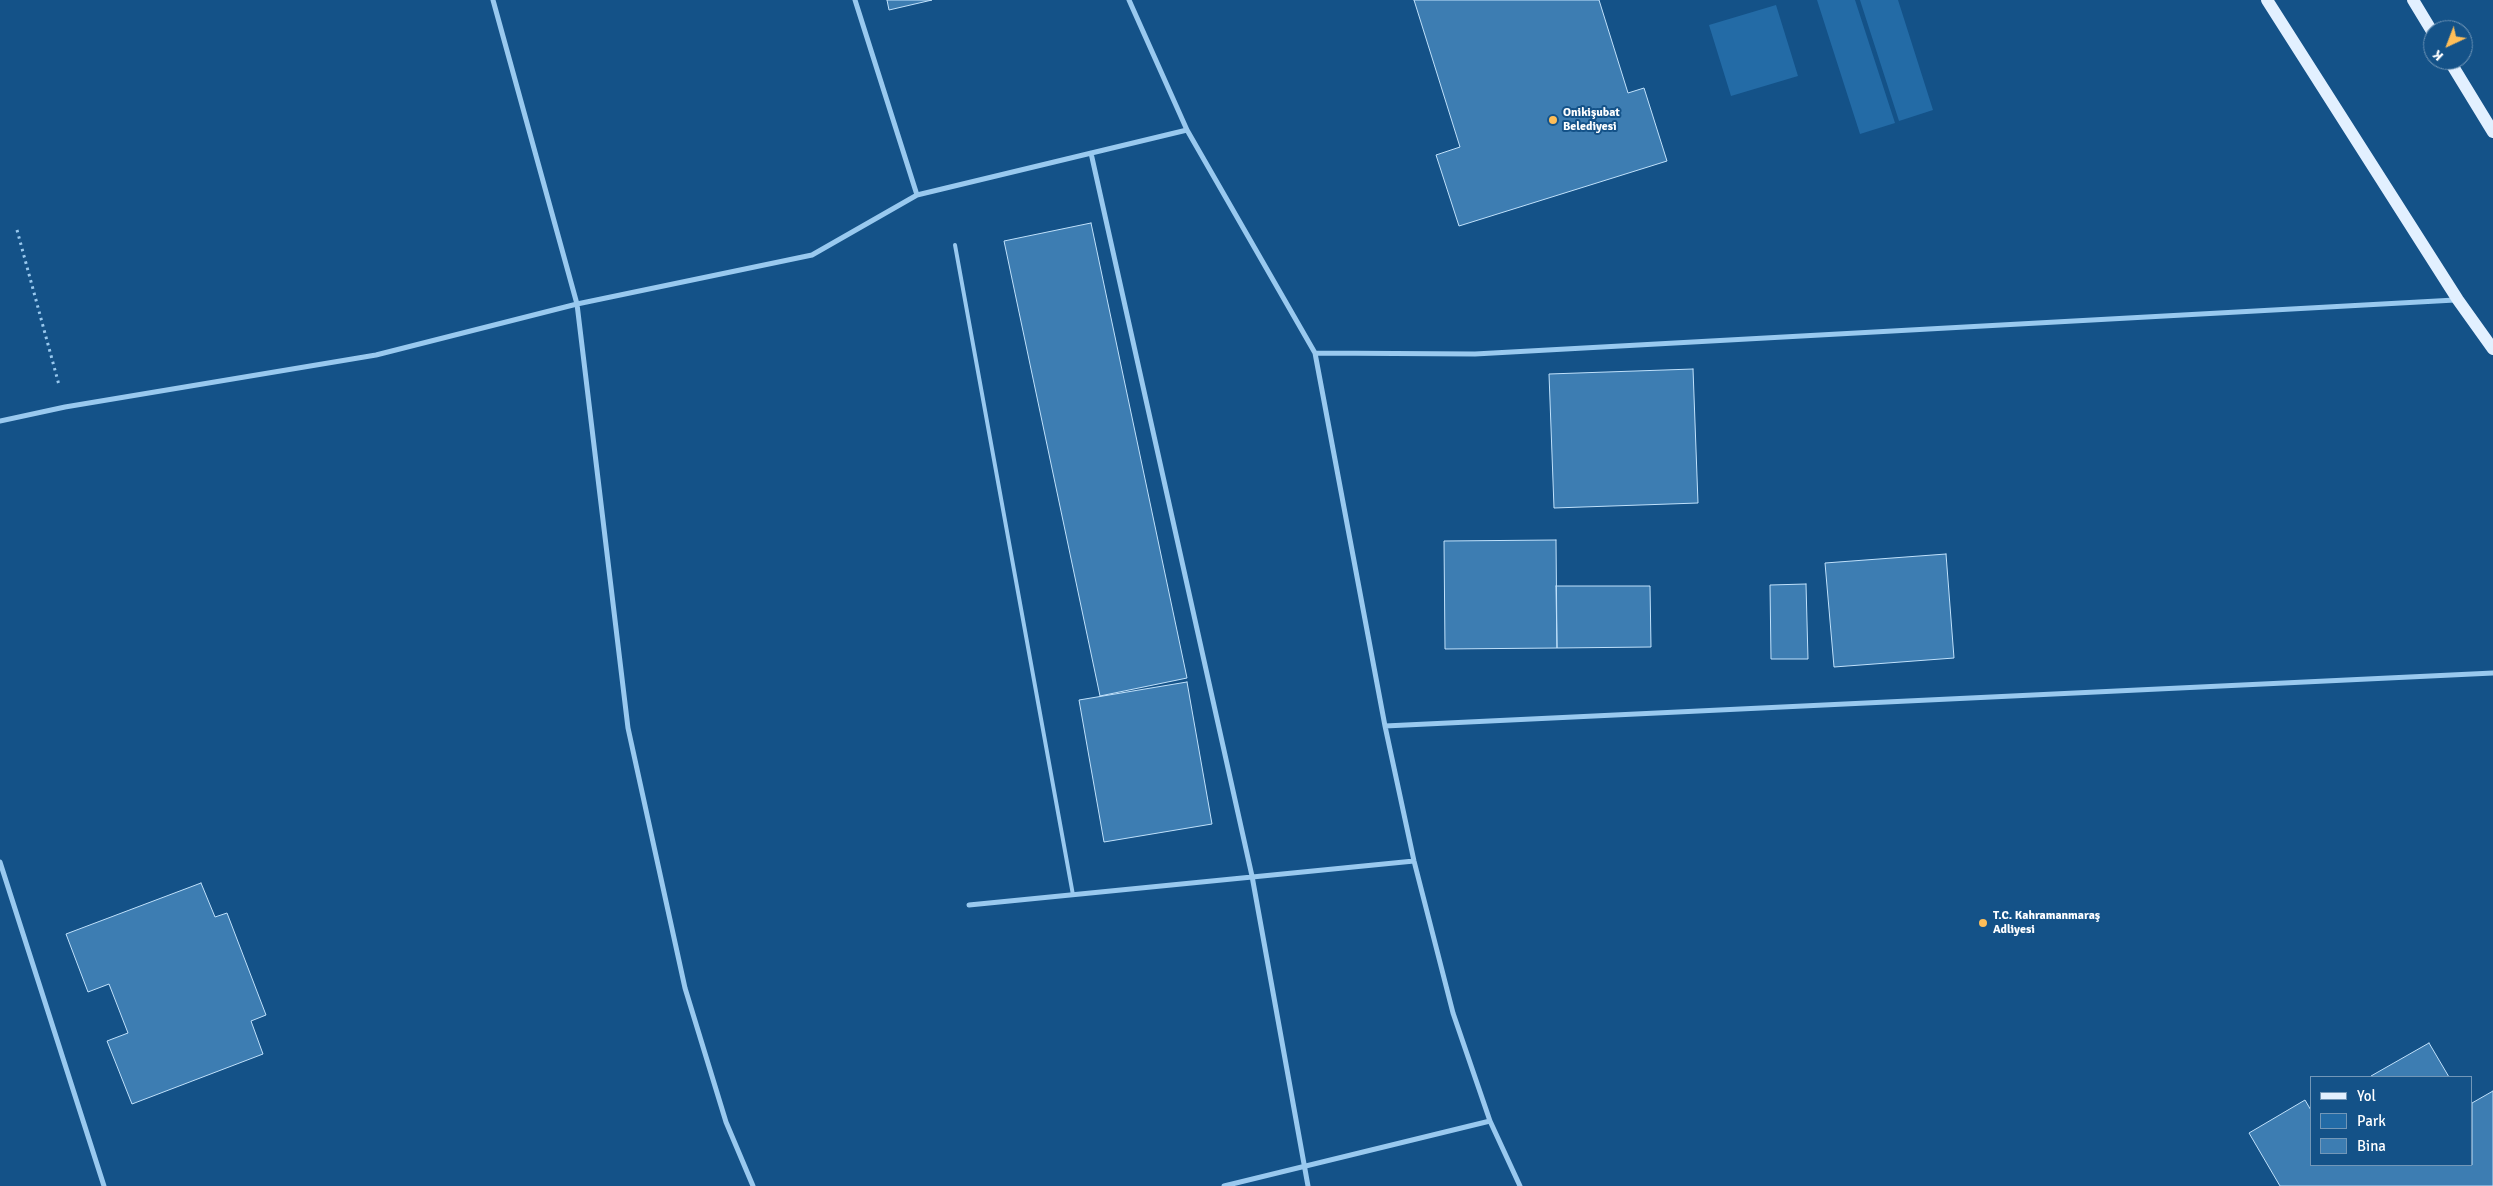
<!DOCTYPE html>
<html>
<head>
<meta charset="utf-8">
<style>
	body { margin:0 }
	#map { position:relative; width:2493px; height:1186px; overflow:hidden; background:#145288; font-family:Signika,sans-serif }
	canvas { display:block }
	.legend { position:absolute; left:2310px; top:1076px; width:162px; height:90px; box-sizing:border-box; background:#145288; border:1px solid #7297b8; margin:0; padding:6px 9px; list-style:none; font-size:15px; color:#fff }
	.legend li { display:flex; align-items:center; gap:10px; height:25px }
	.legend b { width:25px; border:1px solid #7297b8 }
	.north { position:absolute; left:2423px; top:20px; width:50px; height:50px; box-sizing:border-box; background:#145288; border:1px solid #7297b8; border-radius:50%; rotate:223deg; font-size:14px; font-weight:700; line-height:20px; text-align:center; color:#fff }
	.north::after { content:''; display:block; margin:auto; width:18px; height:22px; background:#ffbe58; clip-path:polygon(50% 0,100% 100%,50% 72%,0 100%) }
</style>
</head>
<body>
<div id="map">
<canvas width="2493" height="1186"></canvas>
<ul class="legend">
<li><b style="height:6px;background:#e2f0ff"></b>Yol</li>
<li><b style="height:14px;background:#236ba6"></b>Park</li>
<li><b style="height:14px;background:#3d7db2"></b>Bina</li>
</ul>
<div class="north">K</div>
</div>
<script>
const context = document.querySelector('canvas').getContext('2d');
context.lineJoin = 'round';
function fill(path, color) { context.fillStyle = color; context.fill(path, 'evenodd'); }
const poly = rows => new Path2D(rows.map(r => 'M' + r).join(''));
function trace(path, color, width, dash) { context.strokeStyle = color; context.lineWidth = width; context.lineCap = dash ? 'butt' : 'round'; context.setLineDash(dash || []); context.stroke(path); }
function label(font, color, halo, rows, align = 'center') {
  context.font = font + ' Signika,sans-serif'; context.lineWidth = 4; context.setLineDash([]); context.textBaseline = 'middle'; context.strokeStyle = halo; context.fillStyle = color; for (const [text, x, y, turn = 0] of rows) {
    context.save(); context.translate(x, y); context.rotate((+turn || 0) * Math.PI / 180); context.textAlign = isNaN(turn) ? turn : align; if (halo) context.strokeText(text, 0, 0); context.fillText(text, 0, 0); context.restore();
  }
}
fill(poly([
	[1817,0,1855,0,1895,123,1860,134],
	[1860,0,1898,0,1933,110,1899,121],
	[1776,5,1798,76,1731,96,1709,25]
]), '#236ba6');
const building = poly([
	[887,0,932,0,889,10,887,0],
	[1414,0,1599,0,1628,93,1644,88,1667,161,1459,226,1436,155,1460,147,1414,0],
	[1091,223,1187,678,1100,696,1004,241,1091,223],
	[1693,369,1698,503,1554,508,1549,374,1693,369],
	[1556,540,1557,648,1445,649,1444,541,1556,540],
	[1946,554,1954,658,1834,667,1825,563,1946,554],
	[1806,584,1808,659,1771,659,1770,585,1806,584],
	[1556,586,1650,586,1651,647,1557,648,1556,586],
	[1187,682,1212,824,1104,842,1079,700,1187,682],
	[201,883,215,917,227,913,266,1015,251,1021,263,1054,132,1104,107,1041,128,1033,109,984,88,992,66,934,201,883],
	[2429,1043,2449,1077,2372,1077,2371,1076,2429,1043],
	[2493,1091,2493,1186,2280,1186,2249,1133,2305,1100,2312,1112,2312,1165,2472,1165,2472,1103,2493,1091]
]);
fill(building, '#3d7db2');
trace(building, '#c0e1fb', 1);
trace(poly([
	[17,230,59,385]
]), '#99c9ef', 3, [2.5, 4]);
trace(poly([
	[955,245,1073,895]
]), '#99c9ef', 4);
trace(poly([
	[493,0,577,304,628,728,685,988,726,1122,753,1186],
	[855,0,917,195],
	[1129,0,1187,130,1315,353,1385,726,1414,861,1453,1013,1490,1121,1520,1186],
	[1091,153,1252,876,1308,1186],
	[1315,353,1475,354,2455,300],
	[0,421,65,407,376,355,577,304,812,255,917,195,1187,130],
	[1385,726,2493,673],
	[0,862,104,1186],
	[969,905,1414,861],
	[1224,1186,1490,1121]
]), '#99c9ef', 5);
trace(poly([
	[2267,0,2458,300,2493,349],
	[2413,0,2433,33],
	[2449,60,2493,132]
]), '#e2f0ff', 12);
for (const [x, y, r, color] of [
	[1553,120,5,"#ffbe58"],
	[1983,923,5,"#ffbe58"]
]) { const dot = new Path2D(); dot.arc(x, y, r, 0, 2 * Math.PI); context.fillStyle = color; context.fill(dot); trace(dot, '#145288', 2); }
label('bold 12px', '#fff', '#145288', [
	["Onikişubat",1563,113],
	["Belediyesi",1563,127],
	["T.C. Kahramanmaraş",1993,916],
	["Adliyesi",1993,930]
], 'left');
</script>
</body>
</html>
